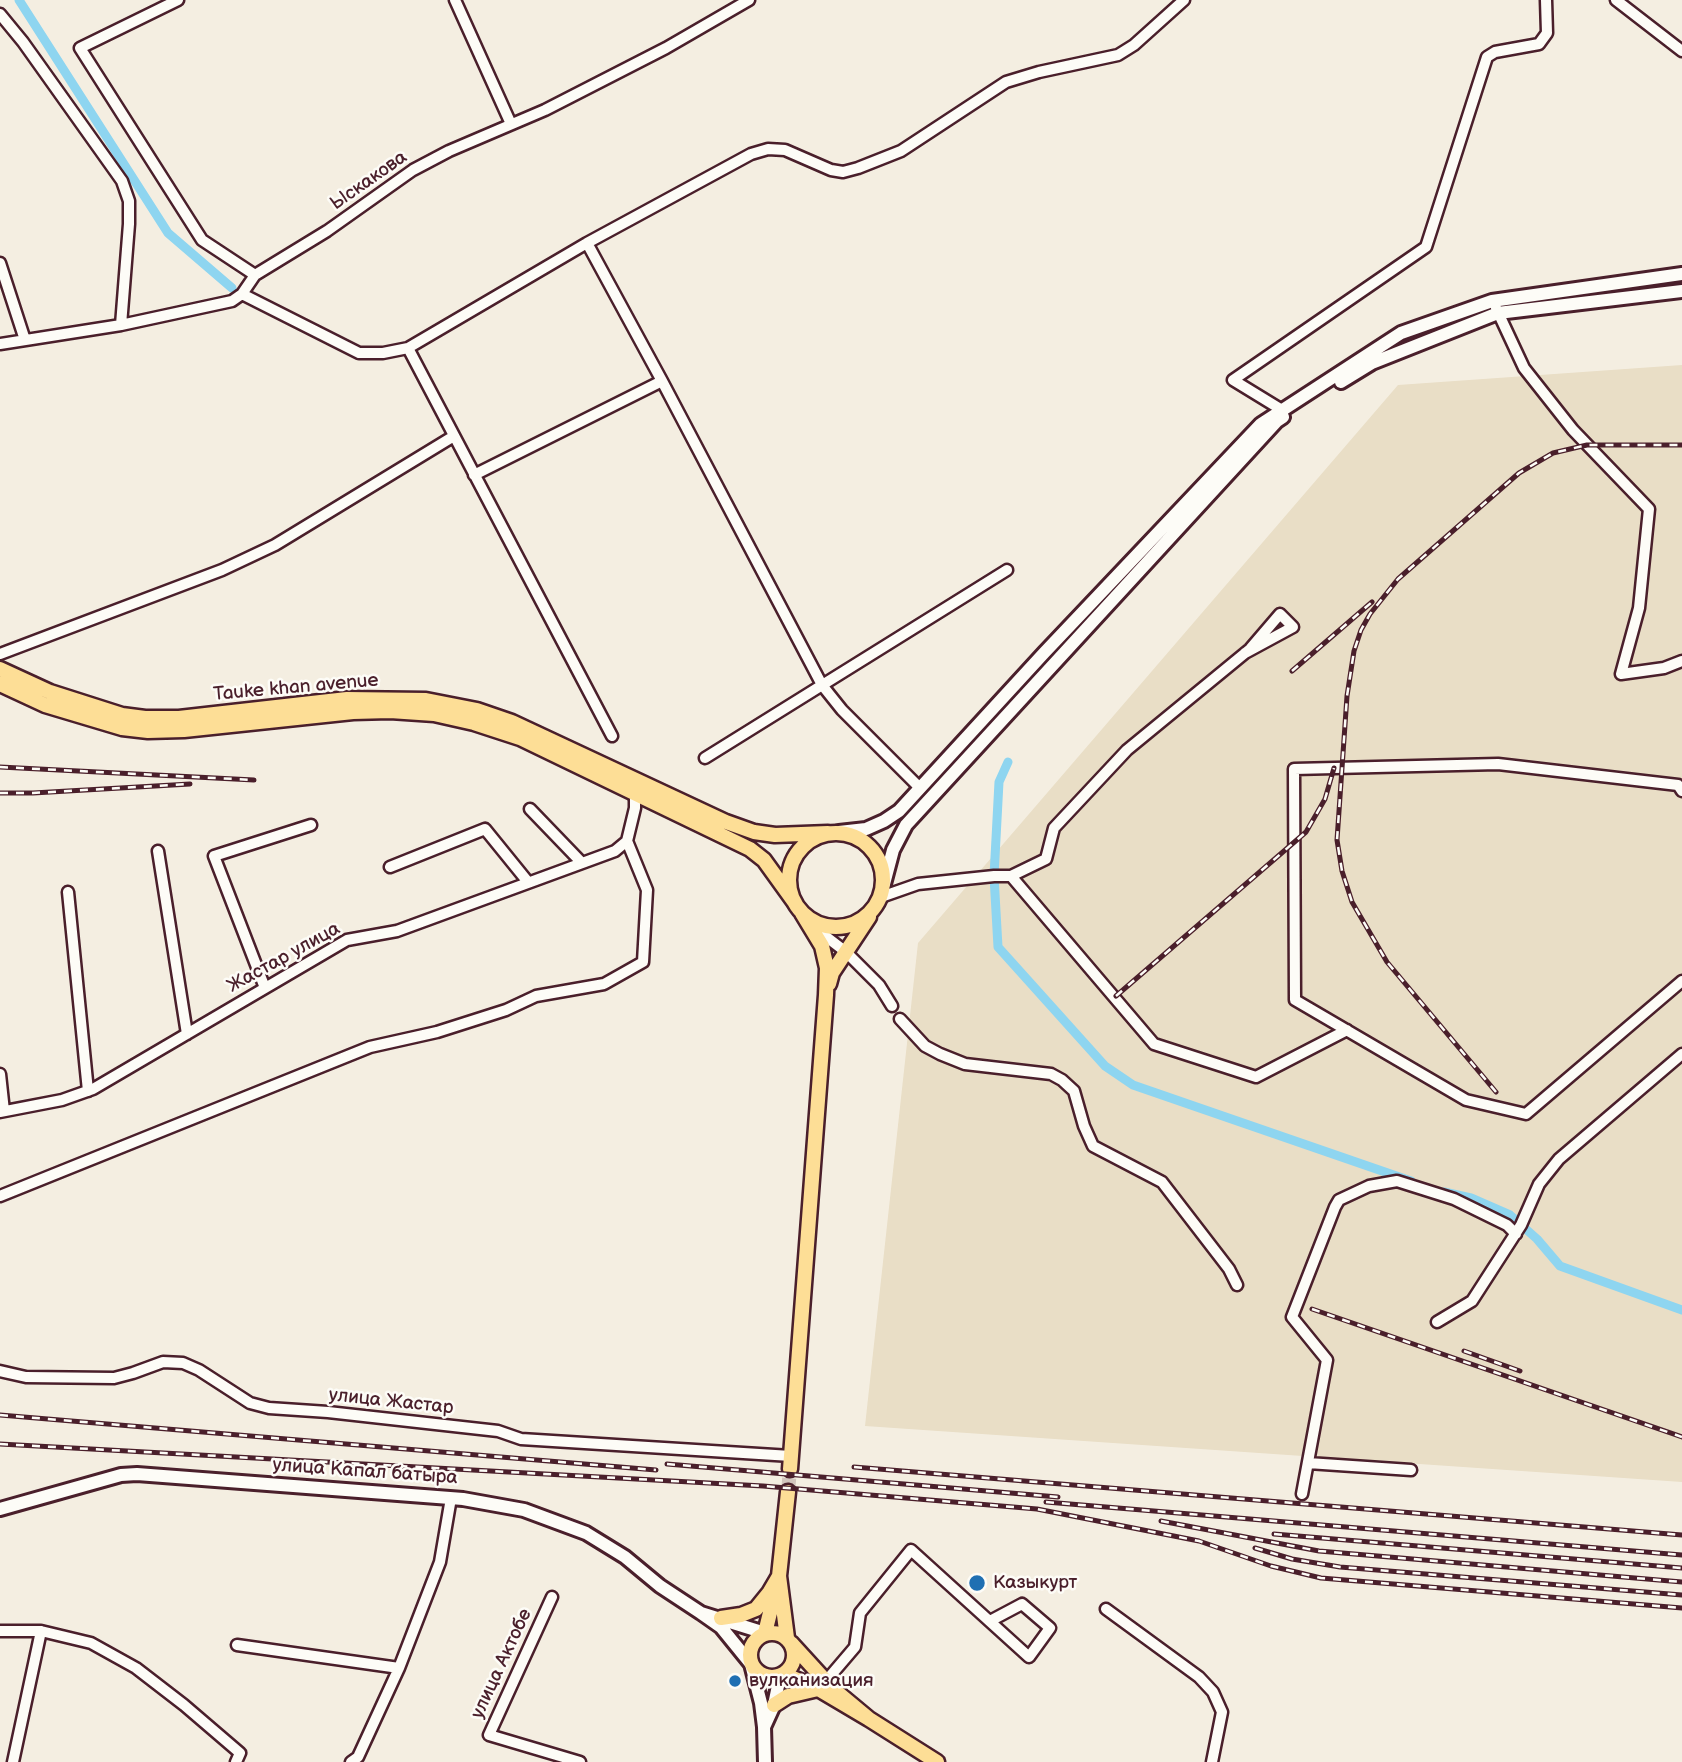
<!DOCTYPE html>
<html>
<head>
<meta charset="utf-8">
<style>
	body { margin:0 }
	canvas { display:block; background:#f4eee1 }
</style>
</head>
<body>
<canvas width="1682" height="1762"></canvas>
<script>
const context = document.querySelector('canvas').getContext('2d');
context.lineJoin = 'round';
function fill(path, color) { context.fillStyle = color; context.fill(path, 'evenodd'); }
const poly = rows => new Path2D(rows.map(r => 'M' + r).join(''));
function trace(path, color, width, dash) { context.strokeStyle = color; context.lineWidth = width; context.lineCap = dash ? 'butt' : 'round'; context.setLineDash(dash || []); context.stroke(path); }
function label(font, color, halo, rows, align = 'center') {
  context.font = font + ' "Balsamiq Sans",sans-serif'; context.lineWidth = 5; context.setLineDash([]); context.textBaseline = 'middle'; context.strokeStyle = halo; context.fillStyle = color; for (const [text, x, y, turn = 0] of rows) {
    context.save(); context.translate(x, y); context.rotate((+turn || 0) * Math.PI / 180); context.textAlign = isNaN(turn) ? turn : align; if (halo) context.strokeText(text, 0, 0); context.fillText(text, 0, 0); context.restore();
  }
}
fill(poly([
	[1682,365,1682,1482,865,1426,918,943,1398,385]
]), '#e9dec6');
trace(poly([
	[19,0,168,233,232,288],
	[1008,762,999,782,994,876,998,947,1105,1066,1133,1085,1411,1181],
	[1444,1192,1471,1198,1510,1215,1537,1239,1560,1266,1682,1310]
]), '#8ed5f0', 9);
trace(poly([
	[788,1492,790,1469]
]), '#d2c5bd', 14, [14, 7]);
const street = poly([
	[178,0,80,48,202,240,255,275],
	[455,0,511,124],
	[1616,0,1682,51],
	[0,14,23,42,122,181,129,201,129,224,121,325],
	[587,243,662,381,822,685,842,710,920,788],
	[0,263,25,340],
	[242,294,359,353,383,353,408,348,587,243,751,154,768,149,785,150,831,170,843,172,858,168,901,151,1006,82,1039,72,1118,55,1134,45,1184,0],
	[1496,308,1524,368,1573,430,1649,509,1639,608,1621,674,1664,668,1682,661],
	[0,344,121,325,232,301,242,294,255,275,327,231,413,170,449,151,545,110,666,48,749,0],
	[408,348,612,736],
	[1282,410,1233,380,1426,247,1487,57,1495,52,1539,44,1547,33,1546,0],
	[474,475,662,381],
	[0,654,222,570,275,545,454,436],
	[705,758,1007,570],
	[1682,791,1678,785,1498,764,1294,769,1295,1000,1466,1100,1526,1114,1682,981],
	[530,809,582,863],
	[158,851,187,1034],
	[390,867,485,829,528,882],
	[1011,876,1046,859,1054,828,1127,750,1250,649,1280,614,1293,627,1245,653],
	[68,892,88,1091],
	[881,897,918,884,994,876,1011,876,1154,1044,1256,1077,1347,1030],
	[815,925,820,932,846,952,879,985,892,1006],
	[265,988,214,856,311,825],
	[900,1019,925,1046,940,1054,965,1064,1051,1074,1062,1080,1074,1091,1084,1126,1093,1146,1162,1182,1229,1269,1237,1285],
	[0,1074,4,1111],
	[0,1112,62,1100,93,1089,347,940,397,931,615,851,627,841,635,808,635,793],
	[0,1196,370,1047,437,1032,506,1010,536,996,604,984,643,962,647,890,627,841],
	[1437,1322,1472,1301,1521,1225,1539,1184,1559,1159,1682,1054],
	[0,1371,26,1377,114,1378,133,1373,163,1362,183,1363,199,1370,250,1403,269,1408,328,1412,498,1431,521,1439,791,1456],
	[1308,1463,1411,1470],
	[1302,1494,1327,1360,1292,1317,1335,1207,1339,1200,1369,1186,1397,1181,1454,1199,1507,1225,1516,1234],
	[552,1597,489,1735,580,1762],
	[1106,1609,1199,1677,1213,1692,1222,1712,1212,1762],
	[0,1631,41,1631,91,1643,136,1668,184,1705,240,1753,236,1762],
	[237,1645,399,1668],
	[826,1681,855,1647,860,1613,911,1550,1029,1657,1050,1628,1022,1604,990,1621],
	[13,1762,41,1631],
	[351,1762,358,1757,399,1668,440,1562,451,1498]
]);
const secondary = poly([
	[1341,382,1372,363,1498,313,1682,291],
	[839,832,866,829,884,821,899,811,1044,653,1261,424,1401,333,1492,301,1682,274],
	[884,884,893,850,906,825,1277,421,1283,417],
	[0,1509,121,1475,137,1474,463,1499,524,1510,586,1533,625,1557,660,1586,701,1613],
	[765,1633,701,1613,721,1627,751,1664,761,1703,764,1727,774,1705,780,1676],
	[764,1727,765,1762]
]);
const primary = poly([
	[0,669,50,692,122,715,145,718,179,718,347,699,426,700,477,710,512,722,726,822,754,832,775,835,828,833],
	[0,684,45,705,122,728,148,731,184,730,353,712,390,711,434,714,474,723,520,738,750,849,764,860,795,903],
	'789 880a47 47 0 1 1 94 0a47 47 0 1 1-94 0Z',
	[829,984,832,973,869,917],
	[790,1469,826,995,827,968,822,946,802,913],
	[721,1618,741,1615,756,1609,769,1593,779,1576,788,1492],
	'750 1655a22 22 0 1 1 44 0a22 22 0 1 1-44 0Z',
	[765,1633,779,1576,787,1638],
	[783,1674,815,1687,869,1719,833,1689,791,1643],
	[774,1705,788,1696,818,1689],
	[869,1719,937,1762]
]);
trace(street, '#4a1f2b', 15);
trace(secondary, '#4a1f2b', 18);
trace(primary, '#4a1f2b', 19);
trace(street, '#fdfcf7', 10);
trace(secondary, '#fdfcf7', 12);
trace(primary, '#fdde96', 14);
const rail = poly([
	[1292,671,1372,602],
	[0,767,254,780],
	[0,793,33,793,190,784],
	[1116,996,1306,832,1325,799,1334,768],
	[1496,1092,1387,962,1352,902,1342,871,1337,840,1347,696,1354,651,1361,630,1370,614,1398,579,1519,473,1553,453,1587,445,1682,445],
	[1312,1309,1682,1437],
	[1464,1351,1520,1371],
	[0,1415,656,1470],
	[0,1444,763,1486,1037,1509,1199,1541,1271,1566,1321,1578,1682,1608],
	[667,1464,1058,1497],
	[854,1467,1682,1535],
	[1046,1502,1682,1555],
	[1161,1521,1319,1551,1682,1582],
	[1274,1534,1682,1568],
	[1255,1548,1292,1559,1340,1567,1682,1595]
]);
trace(rail, '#4a1f2b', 5);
trace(rail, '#fdfcf7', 2.5, [8]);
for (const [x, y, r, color] of [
	[977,1583,9,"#1f6fb2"],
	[735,1681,7,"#1f6fb2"]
]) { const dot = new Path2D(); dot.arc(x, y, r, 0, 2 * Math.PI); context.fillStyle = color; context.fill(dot); trace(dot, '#fdfcf7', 2.5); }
label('19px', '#4a1f2b', '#fdfcf7', [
	["Ыскакова",369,181,-35],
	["Tauke khan avenue",296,688,-5],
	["Жастар улица",284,958,-29],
	["улица Жастар",391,1402,6],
	["улица Капал батыра",365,1472,4],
	["улица Актобе",502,1664,-65]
]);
label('19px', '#4a1f2b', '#fdfcf7', [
	["Казыкурт",993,1583],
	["вулканизация",749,1681]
], 'left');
</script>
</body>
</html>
